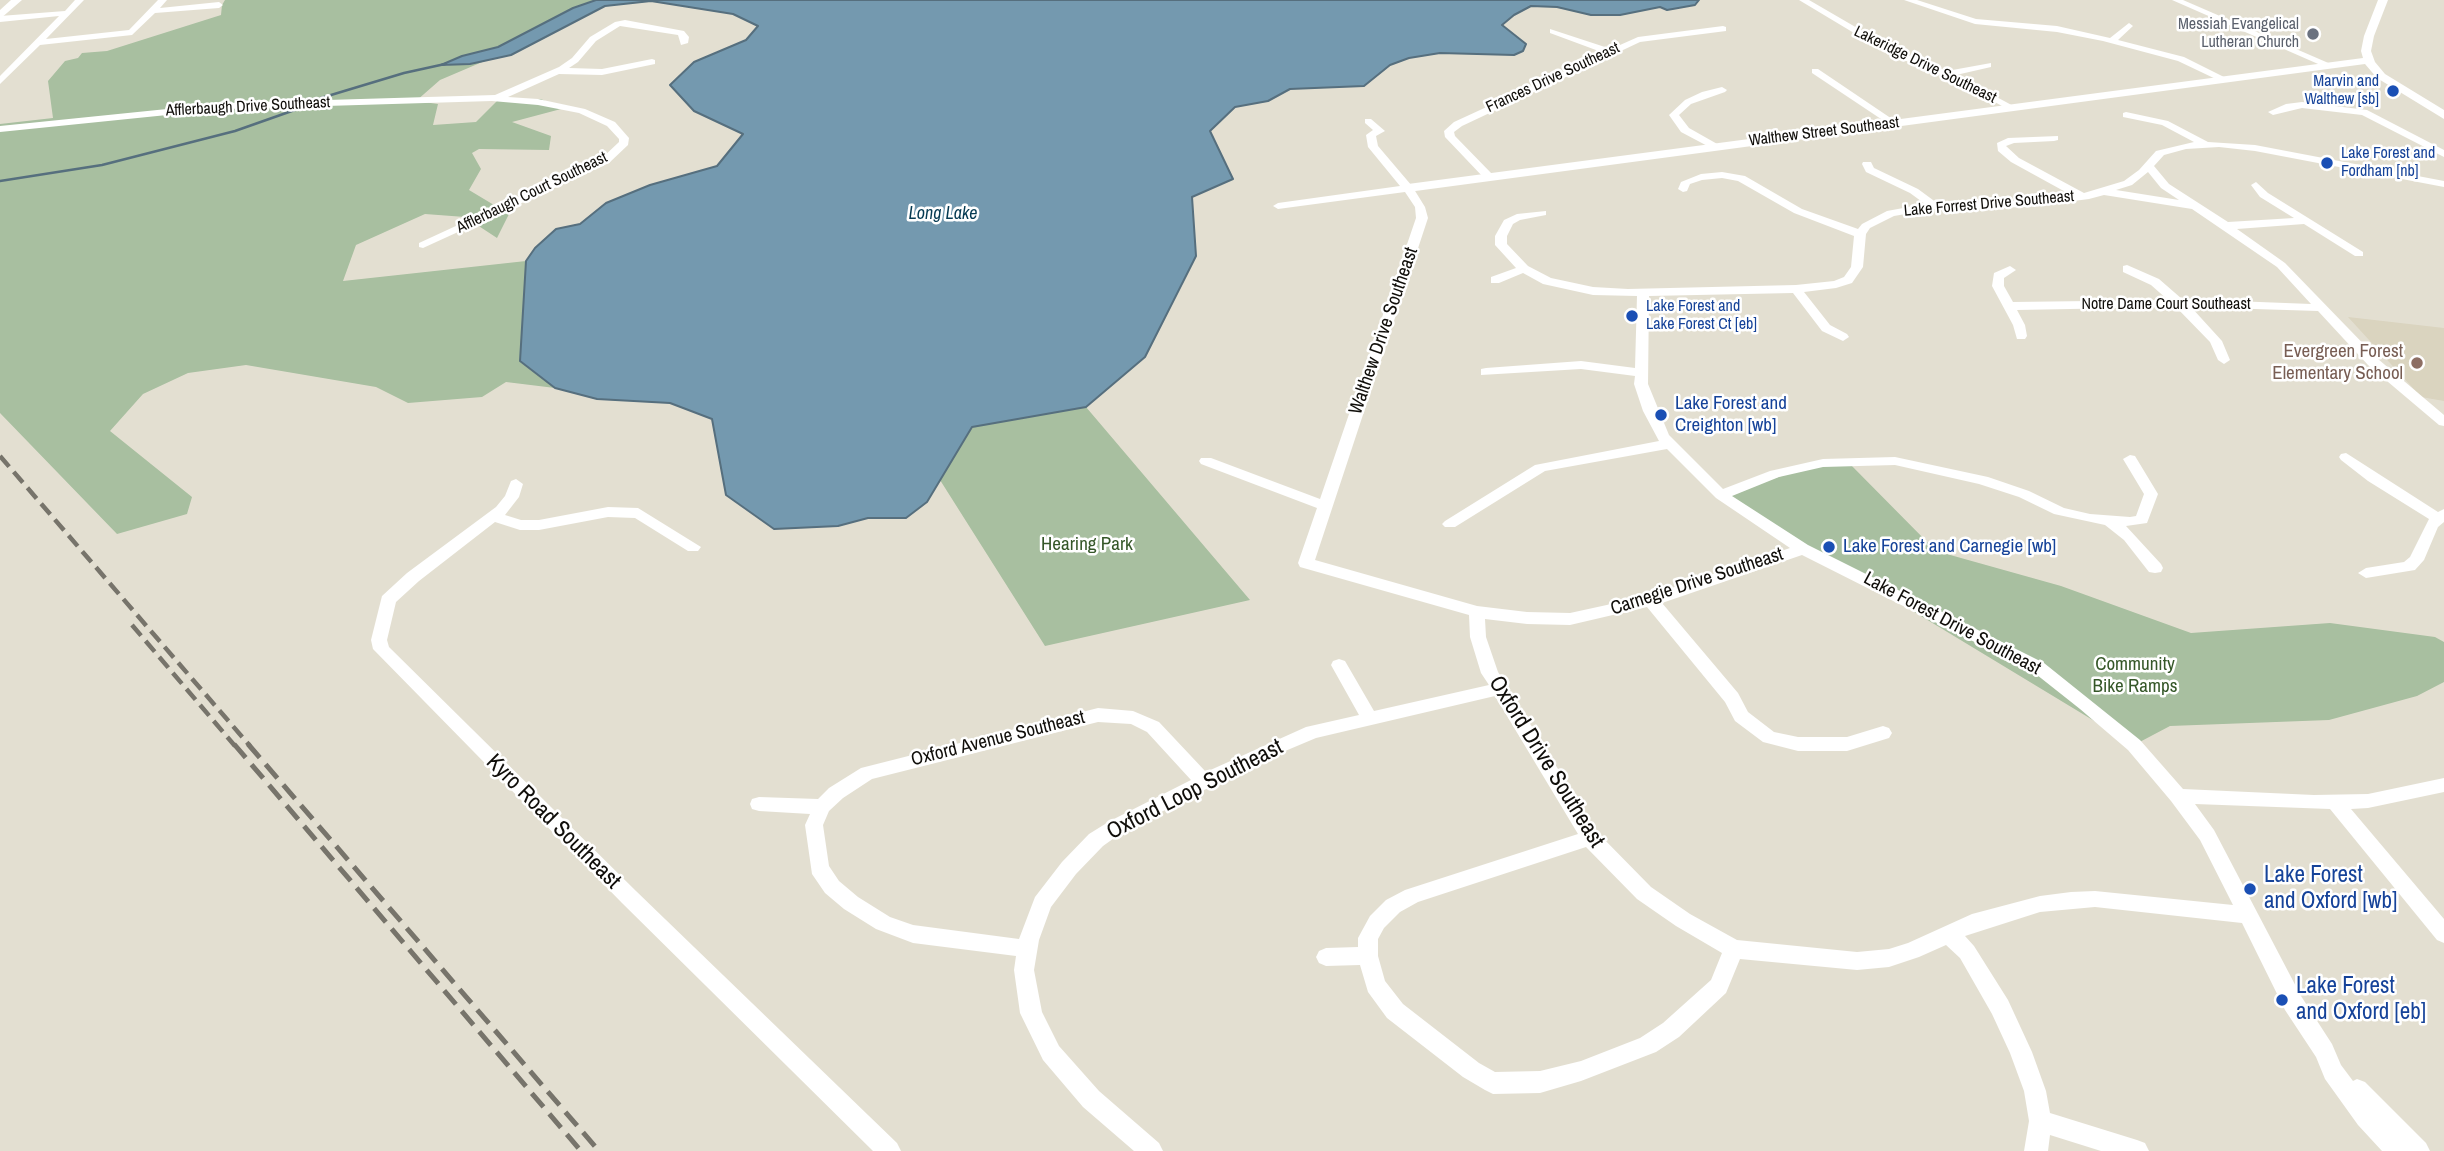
<!DOCTYPE html>
<html>
<head>
<meta charset="utf-8">
<style>
	body { margin:0 }
	canvas { display:block; background:#e3dfd1 }
</style>
</head>
<body>
<canvas width="2444" height="1151"></canvas>
<script>
const context = document.querySelector('canvas').getContext('2d');
context.lineJoin = 'round';
function fill(path, color) { context.fillStyle = color; context.fill(path, 'evenodd'); }
const poly = rows => new Path2D(rows.map(r => 'M' + r).join(''));
function trace(path, color, width, dash) { context.strokeStyle = color; context.lineWidth = width; context.lineCap = dash ? 'butt' : 'round'; context.setLineDash(dash || []); context.stroke(path); }
function label(font, color, halo, rows, align = 'center') {
  context.font = font + ' "Archivo Narrow",sans-serif'; context.lineWidth = 5; context.setLineDash([]); context.textBaseline = 'middle'; context.strokeStyle = halo; context.fillStyle = color; for (const [text, x, y, turn = 0] of rows) {
    context.save(); context.translate(x, y); context.rotate((+turn || 0) * Math.PI / 180); context.textAlign = isNaN(turn) ? turn : align; if (halo) context.strokeText(text, 0, 0); context.fillText(text, 0, 0); context.restore();
  }
}
fill(poly([
	[2348,317,2444,328,2444,401,2421,397]
]), '#dad4bf');
fill(poly([
	[225,0,596,0,573,8,498,47,462,56,443,66,487,60,440,80,416,101,438,104,433,125,476,122,498,100,541,99,561,109,512,122,551,136,549,150,479,149,472,153,481,169,469,190,509,214,497,238,465,217,425,214,356,245,343,281,526,261,520,361,555,388,506,382,482,397,408,403,376,387,246,365,188,373,143,394,110,431,192,497,187,514,117,534,0,413,0,124,53,118,48,81,65,61,78,58,82,53,107,51,221,15,222,5],
	[1086,407,1250,600,1045,646,940,480,972,427],
	[1847,461,1936,551,2061,586,2191,633,2330,623,2435,637,2444,642,2444,682,2417,696,2329,720,2170,726,2134,745,1721,495,1823,463]
]), '#a8bfa0');
const water = poly([
	[596,0,1699,0,1695,5,1667,10,1660,7,1620,15,1591,15,1557,7,1531,6,1514,15,1502,25,1526,44,1523,51,1514,55,1440,53,1409,58,1390,65,1364,86,1290,89,1268,101,1235,107,1210,131,1233,179,1192,197,1196,256,1145,357,1086,407,972,427,927,502,906,518,868,518,838,526,774,529,726,495,712,419,670,403,597,399,555,388,520,361,526,261,535,248,556,229,580,224,606,203,650,185,717,166,743,134,694,111,670,85,694,62,746,40,758,26,733,14,651,1,605,6,511,55,470,64,441,65,462,56,498,47,573,8,596,0]
]);
fill(water, '#7499af');
trace(water, '#566f7e', 2);
trace(poly([
	[321,98,404,73,445,64],
	[0,181,102,165,235,131,306,106]
]), '#566f7e', 2.5);
fill(poly([
	[75,0,84,0,46,39,129,30,158,0,167,0,160,8,219,2,223,5,219,8,155,13,132,35,40,45,0,84,0,76,59,16,0,22,0,16,65,11,75,0],
	[1799,0,1809,0,1895,50,1947,71,1991,63,1991,67,1956,75,2017,108,2009,110,1963,84,1889,54,1799,0],
	[1904,0,1917,0,1976,19,2057,26,2110,38,2129,23,2133,26,2118,40,2184,57,2228,79,2220,81,2178,61,2103,41,2057,32,1975,24,1904,0],
	[2172,0,2183,0,2333,65,2325,67,2172,0],
	[625,20,684,31,689,37,688,43,681,45,678,35,620,26,596,41,578,62,569,68,602,69,652,59,655,60,655,64,602,75,559,74,508,97,538,99,585,109,615,122,629,138,628,145,609,163,423,248,419,247,419,243,601,159,619,142,619,139,607,126,579,113,538,105,492,101,226,109,0,132,0,126,226,103,495,95,559,67,572,58,590,37,615,22,625,20],
	[1723,26,1726,27,1726,31,1640,42,1462,126,1454,132,1455,136,1492,174,1492,178,1484,178,1445,137,1444,131,1454,122,1604,53,1550,33,1550,29,1611,49,1638,37,1723,26],
	[1812,69,1818,69,1898,123,1890,125,1812,73,1812,69],
	[1722,87,1727,90,1725,92,1691,104,1679,115,1689,128,1719,145,1720,147,1715,150,1681,132,1669,115,1685,100,1702,92,1722,87],
	[2302,102,2367,110,2444,150,2444,157,2362,115,2302,108,2273,115,2268,112,2286,104,2302,102],
	[2126,112,2168,121,2208,142,2255,145,2444,181,2444,187,2255,151,2219,147,2186,149,2164,155,2154,166,2169,184,2228,222,2294,218,2260,197,2251,185,2256,182,2268,193,2363,252,2363,256,2355,256,2304,224,2237,229,2285,263,2378,359,2444,415,2444,426,2439,425,2368,365,2318,311,2191,307,2222,341,2230,360,2224,364,2218,360,2210,342,2176,307,2017,310,2025,325,2027,336,2025,339,2017,339,2013,325,1992,286,1994,273,2010,266,2016,270,2004,278,2004,286,2013,302,2168,300,2151,285,2123,272,2123,266,2127,265,2159,279,2182,299,2311,304,2277,267,2192,209,2104,195,2089,199,2027,207,1934,209,1894,216,1870,228,1866,234,1863,267,1852,283,1836,288,1804,292,1830,325,1847,334,1849,337,1843,341,1822,331,1793,293,1649,296,1648,384,1669,435,1723,489,1770,471,1823,459,1895,457,1988,477,2029,491,2064,508,2090,514,2130,517,2136,516,2144,494,2123,459,2130,455,2135,456,2158,494,2147,523,2126,526,2161,564,2163,568,2161,572,2155,573,2149,572,2124,540,2105,525,2054,514,2019,497,1979,484,1895,465,1823,467,1779,477,1732,496,1808,545,2044,663,2140,740,2183,789,2314,795,2368,794,2444,778,2444,792,2368,808,2351,809,2444,919,2444,943,2437,940,2330,809,2195,804,2214,830,2301,996,2332,1044,2341,1065,2353,1081,2357,1079,2365,1082,2426,1143,2430,1151,2382,1151,2358,1125,2325,1079,2316,1057,2285,1010,2242,923,2095,907,2040,912,1965,936,1974,946,2008,1000,2032,1052,2046,1091,2050,1113,2137,1140,2145,1143,2149,1151,2101,1151,2050,1135,2048,1151,2024,1151,2029,1121,2024,1091,2010,1053,1992,1014,1960,958,1946,945,1919,957,1889,967,1857,970,1740,959,1726,993,1679,1037,1656,1052,1581,1081,1540,1093,1493,1094,1485,1090,1463,1077,1387,1018,1368,992,1360,965,1326,966,1319,963,1316,957,1319,951,1326,948,1358,947,1358,938,1370,916,1386,900,1405,890,1578,834,1495,696,1316,738,1259,762,1124,831,1103,846,1076,874,1051,907,1039,940,1034,970,1042,1012,1059,1046,1099,1091,1159,1143,1163,1151,1134,1151,1083,1107,1043,1060,1020,1013,1014,970,1016,956,913,943,876,929,844,909,825,893,812,874,805,825,810,814,759,811,752,809,750,804,752,799,759,797,818,799,829,788,861,768,1098,708,1133,711,1159,722,1206,772,1306,727,1359,715,1331,665,1333,661,1339,659,1345,661,1374,711,1489,685,1481,673,1470,637,1469,615,1300,567,1298,563,1317,508,1201,464,1199,461,1201,458,1211,458,1320,499,1416,218,1415,207,1405,192,1278,209,1273,206,1278,203,1400,186,1368,147,1366,135,1373,130,1365,123,1365,119,1371,119,1385,131,1376,136,1378,146,1412,186,1425,207,1428,218,1315,560,1477,606,1527,612,1570,613,1648,596,1790,548,1716,498,1667,449,1545,471,1455,527,1445,527,1442,524,1445,521,1535,465,1659,441,1643,411,1634,384,1635,376,1581,369,1481,375,1481,369,1486,368,1581,361,1635,368,1637,296,1593,295,1543,284,1523,273,1499,283,1491,283,1491,277,1516,268,1495,245,1495,236,1504,220,1517,214,1546,211,1546,215,1520,220,1513,224,1507,236,1507,244,1528,266,1551,278,1593,287,1628,289,1796,285,1834,281,1844,277,1851,267,1854,236,1794,213,1738,181,1722,178,1702,180,1690,184,1687,191,1683,192,1678,189,1681,182,1701,174,1722,172,1745,176,1802,209,1858,229,1862,224,1887,211,1925,204,1910,193,1866,172,1862,164,1863,162,1871,162,1874,168,1918,189,1937,203,2027,201,2071,195,2011,162,1998,151,1997,143,2008,138,2058,136,2058,140,2054,141,2014,143,2006,146,2019,158,2084,193,2124,181,2139,170,2156,151,2194,142,2162,125,2123,117,2123,113,2126,112],
	[2148,172,2161,188,2179,200,2116,190,2132,185,2148,172],
	[1802,555,2032,671,2080,709,2128,750,2171,801,2200,840,2233,905,2095,891,2071,892,2040,896,1972,914,1908,943,1889,949,1857,952,1737,940,1690,914,1651,887,1597,832,1498,672,1486,637,1485,619,1527,624,1570,625,1647,607,1725,702,1735,721,1763,742,1798,751,1847,751,1889,738,1892,733,1889,728,1883,726,1847,737,1798,737,1774,732,1748,712,1738,693,1662,603,1802,555],
	[1098,722,1131,724,1147,732,1191,780,1110,821,1089,834,1062,862,1035,897,1019,939,913,925,890,917,858,897,839,881,829,866,823,825,829,811,843,798,872,779,1098,722],
	[1586,847,1637,899,1676,926,1722,953,1711,980,1663,1023,1640,1038,1581,1061,1540,1071,1495,1072,1479,1063,1403,1004,1385,981,1378,956,1378,939,1384,928,1400,912,1418,902,1586,847],
	[2346,453,2438,512,2444,509,2444,522,2438,527,2424,560,2415,570,2366,578,2358,573,2366,568,2404,562,2410,557,2429,519,2368,481,2341,460,2339,457,2341,454,2346,453],
	[516,479,523,484,519,497,505,515,521,520,539,520,608,507,638,508,701,547,698,551,688,551,635,518,608,517,539,530,520,530,495,522,419,581,396,602,387,640,389,647,636,891,897,1143,901,1151,873,1151,622,903,373,649,371,640,382,596,407,573,496,507,505,496,511,481,516,479]
]), '#fff');
fill(poly([
	[11,0,22,0,0,19,0,10,11,0],
	[2378,0,2388,0,2374,36,2371,51,2375,62,2385,74,2444,110,2444,119,2377,78,2365,64,1408,192,1401,188,1408,184,2363,58,2361,51,2364,36,2378,0]
]), '#fff');
trace(poly([
	[0,456,250,746],
	[132,625,235,746]
]), '#77746b', 4.5, [14, 7]);
trace(poly([
	[234,744,581,1151],
	[248,744,599,1151]
]), '#77746b', 5, [18, 9]);
for (const [x, y, r, color] of [
	[2313,34,7,"#6b7280"],
	[2393,91,7,"#1a4fb4"],
	[2327,163,7,"#1a4fb4"],
	[1632,316,7,"#1a4fb4"],
	[2417,363,7,"#8d6e63"],
	[1661,415,7,"#1a4fb4"],
	[1829,547,7,"#1a4fb4"],
	[2250,889,7,"#1a4fb4"],
	[2282,1000,7,"#1a4fb4"]
]) { const dot = new Path2D(); dot.arc(x, y, r, 0, 2 * Math.PI); context.fillStyle = color; context.fill(dot); trace(dot, '#fff', 2.5); }
label('16px', '#5b616d', '#fff', [
	["Messiah Evangelical",2299,25],
	["Lutheran Church",2299,43]
], 'right');
label('16px', '#100e0a', '#fff', [
	["Lakeridge Drive Southeast",1925,65,26],
	["Frances Drive Southeast",1553,78,-25],
	["Afflerbaugh Drive Southeast",248,107,-3],
	["Walthew Street Southeast",1824,132,-7],
	["Afflerbaugh Court Southeast",532,193,-26],
	["Lake Forrest Drive Southeast",1989,204,-5],
	["Notre Dame Court Southeast",2166,305]
]);
label('16px', '#164399', '#fff', [
	["Marvin and",2379,82,"right"],
	["Walthew [sb]",2379,100,"right"],
	["Lake Forest and",2341,154],
	["Fordham [nb]",2341,172],
	["Lake Forest and",1646,307],
	["Lake Forest Ct [eb]",1646,325]
], 'left');
label('italic 18px', '#053a52', '#fff', [
	["Long Lake",943,214]
]);
label('19px', '#100e0a', '#fff', [
	["Walthew Drive Southeast",1384,331,-71],
	["Carnegie Drive Southeast",1697,582,-18],
	["Lake Forest Drive Southeast",1952,624,28],
	["Oxford Avenue Southeast",998,739,-14]
]);
label('19px', '#785e54', '#fff', [
	["Evergreen Forest",2403,352],
	["Elementary School",2403,374]
], 'right');
label('19px', '#164399', '#fff', [
	["Lake Forest and",1675,404],
	["Creighton [wb]",1675,426],
	["Lake Forest and Carnegie [wb]",1843,547]
], 'left');
label('19px', '#355728', '#fff', [
	["Hearing Park",1087,545],
	["Community",2135,665],
	["Bike Ramps",2135,687]
]);
label('23px', '#100e0a', '#fff', [
	["Oxford Drive Southeast",1546,762,58],
	["Oxford Loop Southeast",1195,790,-27],
	["Kyro Road Southeast",553,822,45]
]);
label('23px', '#164399', '#fff', [
	["Lake Forest",2264,876],
	["and Oxford [wb]",2264,902],
	["Lake Forest",2296,987],
	["and Oxford [eb]",2296,1013]
], 'left');
</script>
</body>
</html>
